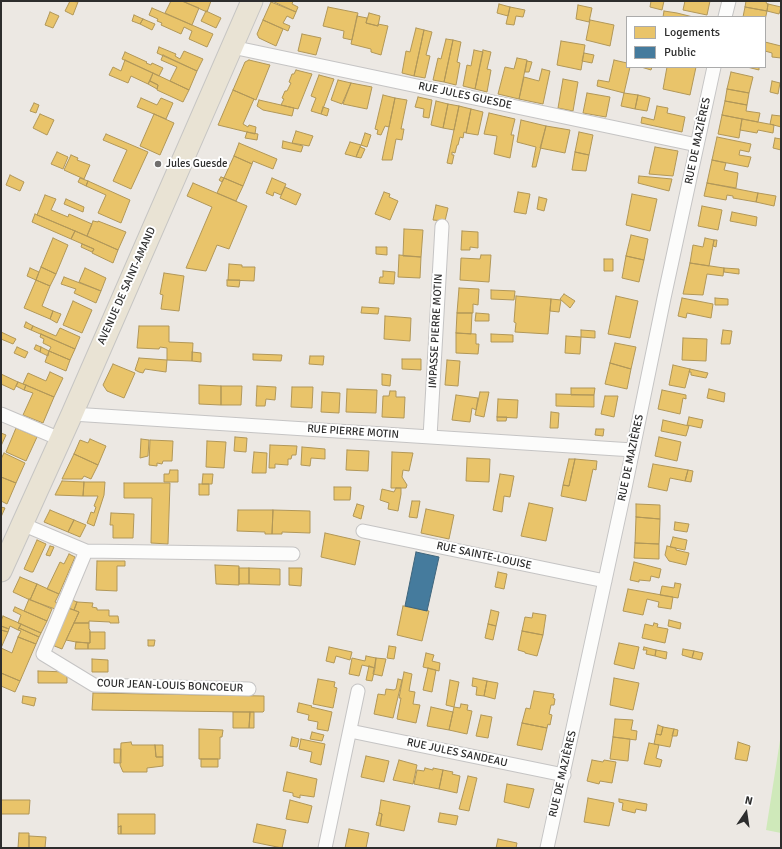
<!DOCTYPE html>
<html>
<head>
<meta charset="utf-8">
<style>
	body { margin:0 }
	#map { position:relative; width:782px; height:849px; overflow:hidden; background:#ece8e3; font-family:Signika,sans-serif }
	canvas { display:block }
	.frame { position:absolute; inset:0; border:2px solid #2d2d2d; pointer-events:none }
	.legend { position:absolute; left:626px; top:16px; width:140px; height:52px; box-sizing:border-box; background:#fff; border:1px solid #ababab; margin:0; padding:5px 7px; list-style:none; font-size:12px; color:#2d2d2d }
	.legend li { display:flex; align-items:center; gap:8px; height:20px }
	.legend b { width:20px; border:1px solid #ababab }
	.north { position:absolute; left:726px; top:793px; width:40px; height:40px; -webkit-text-stroke:3px #fff; paint-order:stroke; rotate:13deg; font-size:11px; font-weight:700; line-height:16px; text-align:center; color:#2d2d2d }
	.north::after { content:''; display:block; margin:auto; width:14px; height:18px; background:#2d2d2d; clip-path:polygon(50% 0,100% 100%,50% 72%,0 100%) }
</style>
</head>
<body>
<div id="map">
<canvas width="782" height="849"></canvas>
<div class="frame"></div>
<ul class="legend">
<li><b style="height:11px;background:#e9c46a"></b>Logements</li>
<li><b style="height:11px;background:#457b9d"></b>Public</li>
</ul>
<div class="north">N</div>
</div>
<script>
const context = document.querySelector('canvas').getContext('2d');
context.lineJoin = 'round';
function fill(path, color) { context.fillStyle = color; context.fill(path, 'evenodd'); }
const poly = rows => new Path2D(rows.map(r => 'M' + r).join(''));
function trace(path, color, width, dash) { context.strokeStyle = color; context.lineWidth = width; context.lineCap = dash ? 'butt' : 'round'; context.setLineDash(dash || []); context.stroke(path); }
function label(font, color, halo, rows, align = 'center') {
  context.font = font + ' Signika,sans-serif'; context.lineWidth = 4; context.setLineDash([]); context.textBaseline = 'middle'; context.strokeStyle = halo; context.fillStyle = color; for (const [text, x, y, turn = 0] of rows) {
    context.save(); context.translate(x, y); context.rotate((+turn || 0) * Math.PI / 180); context.textAlign = isNaN(turn) ? turn : align; if (halo) context.strokeText(text, 0, 0); context.fillText(text, 0, 0); context.restore();
  }
}
fill(poly([
	[781,734,781,833,766,830]
]), '#cfe9ba');
const homes = poly([
	[70,1,78,2,73,15,65,11,70,1],
	[171,1,182,1,199,8,192,25,165,13,171,1],
	[182,1,211,1,207,12,182,1],
	[272,1,293,1,292,4,298,7,296,12,272,1],
	[651,1,664,1,662,10,650,7,651,1],
	[685,1,710,1,707,15,683,10,685,1],
	[746,1,767,1,766,3,768,4,767,11,745,7,746,1],
	[271,2,296,12,293,19,287,16,283,23,290,26,288,31,263,20,271,2],
	[499,4,510,7,508,16,497,13,499,4],
	[768,4,781,7,779,14,767,11,768,4],
	[578,5,592,8,589,22,576,19,578,5],
	[328,7,358,13,352,40,343,38,344,31,323,26,328,7],
	[510,7,525,10,523,17,516,16,514,25,506,24,510,7],
	[745,7,767,11,765,20,765,17,743,17,745,7],
	[152,8,213,34,207,47,189,39,192,31,184,27,181,34,161,25,162,23,157,21,158,19,149,15,152,8],
	[206,11,221,18,216,28,201,21,206,11],
	[664,11,677,13,693,17,663,17,664,11],
	[50,12,59,16,53,28,45,25,50,12],
	[369,13,380,16,378,26,366,23,369,13],
	[134,15,143,19,140,24,132,21,134,15],
	[357,16,367,18,366,23,378,26,378,24,388,26,381,55,371,52,371,49,351,44,357,16],
	[143,19,155,24,152,30,140,24,143,19],
	[263,20,283,29,276,46,259,38,257,34,263,20],
	[590,20,614,25,610,46,586,40,590,20],
	[416,28,424,30,414,76,402,73,406,51,410,52,416,28],
	[424,30,432,32,426,55,430,56,425,78,414,76,424,30],
	[302,34,321,38,316,55,298,51,302,34],
	[446,39,453,40,444,82,433,80,438,58,441,59,446,39],
	[453,40,461,42,457,62,460,63,456,85,444,82,453,40],
	[561,41,585,45,581,70,557,65,561,41],
	[765,42,781,46,781,58,772,57,772,53,765,51,765,42],
	[159,47,176,54,175,56,180,59,184,51,203,59,197,71,157,53,159,47],
	[474,50,483,52,475,89,463,86,467,65,471,66,474,50],
	[483,50,491,52,487,69,491,70,487,92,475,89,483,50],
	[125,52,147,62,146,63,151,65,152,63,163,68,159,76,122,59,125,52],
	[584,53,594,55,592,63,582,61,584,53],
	[163,55,197,71,189,90,170,81,177,67,161,60,163,55],
	[517,58,527,60,519,99,498,94,505,67,514,69,517,58],
	[125,60,153,73,148,84,131,76,128,83,109,75,113,67,121,71,125,60],
	[249,60,270,65,256,100,233,90,245,62,249,60],
	[614,60,627,63,627,67,630,67,624,93,597,86,598,80,609,82,614,60],
	[527,61,532,62,529,72,525,72,527,61],
	[641,67,652,67,651,70,641,67],
	[667,67,696,67,690,95,663,89,667,67],
	[747,67,759,67,759,70,747,67],
	[542,69,550,71,543,104,519,99,524,77,539,81,542,69],
	[296,70,312,74,298,109,281,105,284,99,282,98,285,91,287,91,291,83,289,82,292,74,294,74,296,70],
	[731,72,753,77,749,93,727,89,731,72],
	[153,73,189,90,183,102,157,90,158,85,150,81,153,73],
	[319,75,334,79,321,114,311,111,316,98,311,96,319,75],
	[563,79,578,82,573,111,558,108,563,79],
	[338,80,351,83,342,104,331,100,338,80],
	[150,81,158,85,157,89,148,84,150,81],
	[772,81,780,83,778,94,770,92,772,81],
	[351,83,372,87,367,109,343,104,351,83],
	[727,89,749,93,747,105,725,101,727,89],
	[233,90,254,99,243,124,248,127,249,125,256,127,255,134,218,125,233,90],
	[587,93,610,97,606,117,583,113,587,93],
	[624,93,638,95,635,109,621,106,624,93],
	[383,95,395,98,389,127,385,126,381,135,377,134,378,130,375,129,383,95],
	[638,95,650,98,647,111,635,109,638,95],
	[418,97,432,100,429,118,423,117,424,109,415,107,418,97],
	[141,98,157,105,161,98,173,103,166,119,137,107,141,98],
	[395,98,407,100,401,129,404,129,402,140,396,139,392,160,382,160,395,98],
	[259,100,294,108,292,116,263,110,257,106,259,100],
	[436,101,448,104,443,128,431,125,436,101],
	[725,101,747,105,746,111,760,113,758,122,722,115,725,101],
	[34,103,39,105,36,113,30,111,34,103],
	[448,104,459,106,454,130,443,128,448,104],
	[459,106,471,109,466,133,464,132,463,138,460,137,458,145,457,145,455,153,452,152,452,155,454,155,452,164,447,163,459,106],
	[657,106,668,108,667,113,685,117,682,132,641,123,642,117,654,120,657,106],
	[323,107,329,109,327,116,321,114,323,107],
	[471,109,483,112,478,135,466,133,471,109],
	[489,113,515,119,511,135,514,135,510,158,494,154,497,136,484,134,489,113],
	[40,114,54,120,47,135,33,128,40,114],
	[154,114,174,123,160,155,140,146,154,114],
	[722,115,742,119,739,138,718,134,722,115],
	[772,115,781,116,781,127,770,124,772,115],
	[742,119,774,125,773,133,758,130,757,133,740,130,742,119],
	[521,120,546,126,536,167,532,167,536,147,517,142,521,120],
	[546,126,570,130,565,153,540,148,546,126],
	[296,131,313,136,309,146,292,143,296,131],
	[247,132,258,134,257,140,245,138,247,132],
	[579,132,593,135,589,155,575,152,579,132],
	[365,133,371,135,367,147,361,145,365,133],
	[106,134,148,152,131,189,113,181,127,150,103,140,106,134],
	[717,137,751,144,749,152,740,150,739,155,751,157,748,167,712,160,717,137],
	[775,138,781,139,781,150,773,148,775,138],
	[283,141,303,146,301,152,282,148,283,141],
	[350,142,361,145,356,157,345,154,350,142],
	[239,143,277,159,273,169,253,161,252,164,234,156,239,143],
	[360,147,365,149,361,158,356,157,360,147],
	[655,147,678,151,673,176,649,174,655,147],
	[57,152,68,157,63,169,51,164,57,152],
	[575,152,589,155,586,171,572,170,575,152],
	[71,155,78,158,77,160,90,165,84,179,64,170,71,155],
	[234,156,252,164,243,186,224,178,234,156],
	[712,160,726,163,724,170,738,173,736,188,707,183,712,160],
	[10,175,24,182,20,191,6,185,10,175],
	[639,176,672,179,669,191,638,183,639,176],
	[221,177,224,178,222,182,219,180,221,177],
	[80,178,88,181,86,186,78,182,80,178],
	[224,178,243,186,236,201,217,193,224,178],
	[272,178,286,184,281,195,274,192,273,196,266,193,272,178],
	[88,181,130,200,121,223,98,213,106,195,86,186,88,181],
	[193,183,247,206,229,249,217,245,206,271,186,268,212,207,187,196,193,183],
	[707,183,758,193,756,202,733,198,733,196,727,195,726,200,704,196,707,183],
	[285,187,301,194,296,205,280,198,285,187],
	[384,192,390,194,389,197,398,201,390,220,375,214,384,192],
	[518,192,530,194,526,214,514,212,518,192],
	[758,193,776,196,774,206,756,202,758,193],
	[632,194,657,199,650,231,626,225,632,194],
	[45,195,56,199,51,210,68,217,69,214,92,224,87,236,37,215,45,195],
	[539,197,547,199,544,211,537,209,539,197],
	[66,199,84,207,83,212,64,204,66,199],
	[436,205,448,208,445,221,433,220,436,205],
	[702,206,722,210,718,230,698,226,702,206],
	[732,212,757,217,756,226,730,221,732,212],
	[35,214,75,231,71,239,32,222,35,214],
	[93,221,98,222,98,221,126,232,118,250,87,236,93,221],
	[404,229,423,230,421,257,403,256,404,229],
	[75,231,118,250,113,263,92,253,94,249,71,239,75,231],
	[462,231,478,232,478,248,470,247,470,250,461,250,462,231],
	[631,235,648,239,644,260,626,256,631,235],
	[53,238,68,245,56,274,41,267,53,238],
	[705,238,714,240,709,266,690,263,693,245,703,247,705,238],
	[714,240,717,240,716,247,713,246,714,240],
	[82,244,94,249,92,252,81,247,82,244],
	[376,247,387,247,387,255,376,254,376,247],
	[399,255,421,257,420,278,398,277,399,255],
	[481,255,491,255,489,282,460,280,461,258,480,259,481,255],
	[626,256,644,260,639,282,622,278,626,256],
	[604,259,613,259,613,271,604,271,604,259],
	[690,263,724,268,723,276,707,274,703,295,683,294,690,263],
	[229,264,242,265,242,267,255,267,254,281,228,280,229,264],
	[41,267,56,274,50,286,36,280,41,267],
	[30,268,39,272,36,280,27,276,30,268],
	[85,268,106,278,101,291,79,282,85,268],
	[724,268,739,269,739,274,724,272,724,268],
	[383,271,395,272,394,284,379,283,380,277,383,277,383,271],
	[164,273,184,276,179,311,161,309,163,295,160,294,164,273],
	[64,277,101,291,96,303,74,293,76,289,61,284,64,277],
	[36,280,50,286,42,306,53,311,50,319,24,308,36,280],
	[227,280,240,280,239,287,227,286,227,280],
	[459,288,479,289,478,305,473,304,473,313,457,313,459,288],
	[491,290,515,291,514,300,491,299,491,290],
	[564,294,575,301,570,308,560,299,564,294],
	[516,296,551,299,548,334,515,332,516,323,514,322,516,296],
	[616,296,638,301,630,338,608,334,616,296],
	[682,298,713,304,711,318,687,313,686,318,678,316,682,298],
	[715,298,728,299,728,305,715,305,715,298],
	[551,299,561,300,559,312,550,311,551,299],
	[73,301,92,310,82,333,63,325,73,301],
	[362,307,379,308,378,314,361,313,362,307],
	[53,311,61,314,57,323,50,319,53,311],
	[457,313,472,313,471,334,456,333,457,313],
	[476,313,489,314,489,321,475,321,476,313],
	[385,316,411,318,410,341,384,339,385,316],
	[26,322,33,326,31,330,24,327,26,322],
	[33,326,56,336,60,328,80,337,75,349,31,330,33,326],
	[139,326,169,326,169,342,193,343,192,361,167,360,167,348,160,347,159,349,137,348,139,326],
	[581,330,595,331,595,338,581,337,581,330],
	[723,330,732,331,730,344,721,344,723,330],
	[1,332,16,339,13,344,1,339,1,332],
	[456,333,476,334,476,344,479,344,478,354,456,353,456,333],
	[41,334,75,349,70,360,49,351,51,347,43,343,44,339,40,337,41,334],
	[491,334,513,335,513,342,491,342,491,334],
	[566,336,581,337,580,354,565,353,566,336],
	[683,338,707,339,706,361,682,360,683,338],
	[615,343,636,347,631,369,610,363,615,343],
	[36,345,41,347,40,352,34,349,36,345],
	[17,347,28,352,25,358,14,353,17,347],
	[41,347,49,351,48,356,40,352,41,347],
	[49,351,70,360,66,371,45,362,49,351],
	[192,352,201,353,201,362,192,361,192,352],
	[253,354,282,355,281,361,253,360,253,354],
	[310,356,324,356,323,365,309,364,310,356],
	[139,358,167,360,166,372,145,369,143,373,139,372,135,370,139,358],
	[402,359,421,359,421,370,402,369,402,359],
	[447,360,460,361,458,386,445,385,447,360],
	[610,363,631,369,627,389,605,384,610,363],
	[113,364,135,373,124,398,107,391,103,385,113,364],
	[673,365,690,369,685,388,669,385,673,365],
	[690,369,708,373,706,378,691,375,691,372,689,372,690,369],
	[50,372,63,378,54,397,23,384,28,373,46,381,50,372],
	[1,374,18,382,14,390,1,384,1,374],
	[382,374,391,375,390,386,382,385,382,374],
	[18,382,26,385,24,390,16,386,18,382],
	[26,385,54,397,43,423,23,415,33,393,24,390,26,385],
	[199,385,221,386,221,405,199,404,199,385],
	[221,386,242,386,241,405,221,405,221,386],
	[257,386,276,387,275,400,266,399,265,406,256,406,257,386],
	[292,387,313,387,312,408,291,407,292,387],
	[571,388,595,388,594,395,571,395,571,388],
	[347,389,377,390,376,413,346,412,347,389],
	[709,389,725,393,724,402,707,398,709,389],
	[662,390,686,395,686,399,683,398,680,414,658,409,662,390],
	[390,391,396,391,396,397,405,397,404,418,382,417,383,396,389,396,390,391],
	[322,392,340,393,339,413,321,412,322,392],
	[480,392,489,392,484,417,475,415,480,392],
	[556,394,594,395,594,407,556,406,556,394],
	[456,395,478,398,476,410,472,408,470,422,452,420,456,395],
	[605,396,618,396,614,417,601,414,605,396],
	[498,399,518,400,517,418,497,417,498,399],
	[551,412,559,413,558,428,550,428,551,412],
	[497,417,507,417,506,421,497,421,497,417],
	[689,417,703,420,701,428,687,425,689,417],
	[663,420,689,426,686,436,661,431,663,420],
	[16,428,37,437,26,461,6,452,16,428],
	[596,429,604,429,603,436,595,435,596,429],
	[1,433,6,435,1,446,1,433],
	[235,437,247,438,246,452,234,451,235,437],
	[659,437,681,442,677,461,655,456,659,437],
	[90,439,106,446,98,465,74,454,80,440,88,443,90,439],
	[141,439,149,440,148,456,140,458,141,439],
	[150,440,173,441,172,461,163,461,162,464,157,463,157,466,149,465,150,440],
	[207,441,226,442,224,468,206,467,207,441],
	[270,445,297,446,296,455,292,455,291,459,288,459,288,465,275,464,275,468,269,468,270,445],
	[302,447,325,449,325,459,311,458,310,466,301,465,302,447],
	[347,450,369,451,368,471,346,470,347,450],
	[254,452,267,453,266,473,252,473,254,452],
	[392,452,413,453,409,471,403,470,402,477,407,485,406,488,391,488,392,452],
	[4,453,25,463,16,483,1,477,1,459,4,453],
	[74,454,98,465,91,479,84,476,82,479,62,479,74,454],
	[467,458,490,459,489,482,466,481,467,458],
	[569,459,575,459,569,486,563,485,569,459],
	[575,459,597,461,596,470,593,469,586,501,561,496,563,485,569,486,575,459],
	[653,464,688,470,685,481,670,478,667,491,648,487,653,464],
	[170,470,178,470,178,482,164,482,164,474,169,474,170,470],
	[688,470,693,471,691,482,685,481,688,470],
	[203,474,213,474,212,484,202,484,203,474],
	[500,474,514,476,510,497,504,496,502,512,493,510,500,474],
	[1,477,16,483,7,504,1,501,1,477],
	[62,481,84,482,83,496,55,495,62,481],
	[84,482,105,482,104,495,94,526,87,523,91,512,94,513,96,507,94,506,98,496,83,496,84,482],
	[124,483,170,483,168,544,151,543,152,498,124,498,124,483],
	[199,484,209,484,209,495,199,495,199,484],
	[334,487,351,487,350,500,334,500,334,487],
	[396,488,401,488,401,494,398,511,388,509,389,503,380,500,382,489,394,492,396,488],
	[412,501,420,501,417,518,409,517,412,501],
	[529,503,553,508,546,541,521,536,529,503],
	[357,504,364,506,361,519,353,516,357,504],
	[636,504,660,505,660,519,636,517,636,504],
	[1,507,5,508,1,517,1,507],
	[426,509,454,515,449,539,421,533,426,509],
	[50,510,74,520,68,532,44,522,50,510],
	[238,510,273,510,272,534,265,534,265,532,237,531,238,510],
	[273,510,310,511,310,533,282,532,282,534,272,534,273,510],
	[111,513,134,514,133,538,113,538,113,525,110,525,111,513],
	[636,517,660,519,659,544,635,543,636,517],
	[74,520,86,525,80,537,68,532,74,520],
	[675,522,689,524,687,532,674,530,675,522],
	[325,533,360,541,355,565,321,557,325,533],
	[673,537,687,540,685,550,670,547,673,537],
	[37,540,46,544,33,572,31,572,24,569,37,540],
	[635,543,659,544,659,559,634,558,635,543],
	[50,546,54,547,50,556,46,555,50,546],
	[667,546,676,548,676,550,689,553,686,565,669,561,665,555,667,546],
	[69,554,75,557,59,594,47,589,60,562,64,564,69,554],
	[97,561,125,561,125,566,117,566,117,591,96,590,97,561],
	[634,562,661,569,659,578,651,576,650,581,639,580,639,582,630,580,634,562],
	[215,565,239,566,239,585,216,584,215,565],
	[239,568,249,568,249,584,239,584,239,568],
	[249,568,280,569,280,585,249,584,249,568],
	[289,568,302,568,301,586,289,585,289,568],
	[498,572,507,574,504,589,495,587,498,572],
	[20,577,37,584,30,600,13,592,20,577],
	[675,583,681,584,678,598,660,595,662,586,674,588,675,583],
	[37,584,59,594,55,602,58,603,55,609,30,600,37,584],
	[628,589,673,597,671,609,658,607,659,602,647,599,643,615,623,611,628,589],
	[29,599,52,609,47,621,24,611,29,599],
	[72,600,77,602,74,610,68,608,72,600],
	[77,602,93,603,92,607,97,608,97,610,109,610,109,616,118,616,119,623,110,623,110,622,89,621,89,623,74,623,79,612,74,610,77,602],
	[403,606,429,611,422,641,397,635,403,606],
	[15,607,47,621,41,633,18,623,21,615,13,611,15,607],
	[68,608,79,612,62,649,52,645,68,608],
	[491,610,499,612,496,626,488,624,491,610],
	[533,613,546,615,543,635,522,631,525,617,532,618,533,613],
	[3,616,21,624,18,630,10,626,9,629,1,626,1,621,3,616],
	[669,620,681,623,680,629,668,626,669,620],
	[74,623,89,623,89,629,90,630,90,643,76,642,66,640,74,623],
	[654,623,658,624,657,627,668,629,665,643,642,638,645,624,653,626,654,623],
	[21,624,41,633,39,637,19,628,21,624],
	[488,624,496,626,493,640,485,638,488,624],
	[1,626,9,629,8,632,1,630,1,626],
	[19,628,39,637,36,644,18,637,21,631,18,630,19,628],
	[1,630,8,632,1,648,1,630],
	[522,631,543,635,537,656,525,653,525,652,518,650,522,631],
	[90,632,105,632,105,649,88,649,88,643,90,643,90,632],
	[18,637,36,644,20,681,1,673,1,648,12,653,18,637],
	[148,640,155,640,154,646,148,646,148,640],
	[76,642,88,643,88,649,75,649,76,642],
	[619,643,639,647,634,669,614,664,619,643],
	[389,646,396,647,394,659,387,658,389,646],
	[329,647,352,652,350,660,336,656,334,663,326,661,329,647],
	[644,647,656,650,655,656,646,654,647,650,643,650,644,647],
	[683,649,694,651,692,658,682,655,683,649],
	[656,650,667,652,666,659,655,656,656,650],
	[694,651,703,653,701,660,692,658,694,651],
	[426,653,434,655,432,661,440,663,439,671,423,667,426,653],
	[366,656,376,658,375,668,362,665,359,676,349,674,352,658,365,661,366,656],
	[376,658,386,659,382,676,373,674,376,658],
	[92,659,108,660,108,672,92,672,92,659],
	[369,666,375,668,372,681,366,680,369,666],
	[428,668,436,670,432,692,423,690,428,668],
	[38,671,67,672,67,683,38,683,38,671],
	[404,672,412,674,409,691,415,692,413,704,420,705,416,723,397,719,401,698,399,698,404,672],
	[1,673,20,681,15,692,1,686,1,673],
	[473,678,487,681,484,696,476,695,477,687,472,686,473,678],
	[614,678,639,683,633,710,610,705,614,678],
	[318,679,335,682,334,687,337,688,333,708,313,704,318,679],
	[398,679,402,680,393,718,374,714,378,694,385,695,386,689,394,690,396,689,398,679],
	[450,680,459,682,454,707,446,705,450,680],
	[487,681,498,683,495,699,484,696,487,681],
	[534,691,554,694,553,698,555,699,554,705,551,705,549,714,552,715,550,725,548,724,547,728,522,723,526,708,530,709,534,691],
	[93,693,264,696,264,711,263,712,250,712,92,710,93,693],
	[23,696,36,698,34,706,22,703,23,696],
	[299,703,312,706,311,707,332,712,328,731,317,729,318,722,308,720,309,715,297,712,299,703],
	[461,704,468,705,467,710,472,711,467,734,449,730,454,707,460,708,461,704],
	[431,707,453,712,449,730,427,726,431,707],
	[233,712,250,712,249,728,233,728,233,712],
	[250,712,254,712,254,728,249,728,250,712],
	[481,715,492,717,488,738,476,736,481,715],
	[615,719,633,720,631,730,637,731,636,740,613,737,615,719],
	[522,723,547,728,542,750,517,745,522,723],
	[658,725,663,727,661,735,656,734,658,725],
	[663,727,674,729,670,747,654,744,656,734,661,735,663,727],
	[199,729,223,730,222,737,220,737,220,759,199,759,199,729],
	[674,729,678,730,677,736,672,736,674,729],
	[312,732,324,735,322,741,310,739,312,732],
	[292,737,299,739,297,747,290,746,292,737],
	[613,737,630,739,628,761,610,759,613,737],
	[301,739,325,744,321,765,310,762,312,752,299,749,301,739],
	[131,742,132,745,155,745,156,757,163,757,163,766,147,768,147,772,123,772,120,765,121,743,131,742],
	[738,742,750,746,747,761,735,759,738,742],
	[649,743,659,745,656,758,662,760,660,767,644,764,649,743],
	[155,745,163,745,163,757,156,757,155,745],
	[114,749,121,749,121,763,114,763,114,749],
	[366,756,389,761,384,782,361,777,366,756],
	[201,759,218,759,218,767,201,767,201,759],
	[399,760,417,765,413,784,393,780,399,760],
	[592,760,603,762,604,760,616,762,612,783,600,781,599,784,587,781,592,760],
	[425,768,433,770,433,768,443,770,439,789,414,784,417,770,424,771,425,768],
	[443,770,453,772,452,774,460,776,457,793,439,789,443,770],
	[287,772,317,779,314,797,300,795,300,798,293,796,293,793,283,791,287,772],
	[468,776,477,778,469,811,459,809,468,776],
	[507,784,534,789,529,808,504,802,507,784],
	[588,798,614,803,609,826,584,822,588,798],
	[619,799,647,804,646,811,636,809,635,813,622,810,623,803,619,802,619,799],
	[1,800,30,800,29,814,1,814,1,800],
	[290,800,312,806,308,823,286,819,290,800],
	[381,800,410,806,404,831,380,826,382,814,379,813,381,800],
	[379,813,382,814,380,826,376,825,379,813],
	[440,813,458,816,456,825,438,822,440,813],
	[118,814,155,814,155,834,121,834,121,826,118,827,118,814],
	[257,824,286,830,282,848,253,842,257,824],
	[121,826,121,834,118,834,118,827,121,826],
	[349,829,369,833,366,848,345,848,349,829],
	[19,833,29,833,29,848,18,848,19,833],
	[29,836,46,837,45,848,29,848,29,836],
	[498,839,517,843,516,848,496,848,498,839]
]);
fill(homes, '#e9c46a');
trace(homes, '#b19758', 1);
const public = poly([
	[416,552,439,557,427,611,405,606,416,552]
]);
fill(public, '#457b9d');
trace(public, '#3e647b', 1);
const minor = poly([
	[725,17,729,1],
	[232,47,697,145],
	[1,414,60,439],
	[72,414,633,450],
	[430,437,442,226],
	[22,524,86,551,293,554],
	[363,531,605,581],
	[86,551,43,654,94,685,249,689],
	[350,731,564,775],
	[325,848,358,691],
	[547,848,625,488,664,298,714,67]
]);
const primary = poly([
	[1,571,72,414,252,1]
]);
trace(minor, '#c5c4c4', 15);
trace(primary, '#c6c5c3', 23);
trace(minor, '#fcfcfb', 13);
trace(primary, '#e9e3d4', 21);
for (const [x, y, r, color] of [
	[158,164,4,"#706e6d"]
]) { const dot = new Path2D(); dot.arc(x, y, r, 0, 2 * Math.PI); context.fillStyle = color; context.fill(dot); trace(dot, '#fff', 1.5); }
label('11px', '#2d2d2d', '#fff', [
	["RUE JULES GUESDE",465,96,12],
	["RUE DE MAZIÈRES",698,141,-78],
	["AVENUE DE SAINT-AMAND",127,286,-66],
	["IMPASSE PIERRE MOTIN",436,331,-87],
	["RUE PIERRE MOTIN",353,432,4],
	["RUE DE MAZIÈRES",631,458,-78],
	["RUE SAINTE-LOUISE",484,556,12],
	["COUR JEAN-LOUIS BONCOEUR",170,686,2],
	["RUE JULES SANDEAU",457,753,12],
	["RUE DE MAZIÈRES",563,774,-77]
]);
label('11px', '#2d2d2d', '#fff', [
	["Jules Guesde",166,164]
], 'left');
</script>
</body>
</html>
